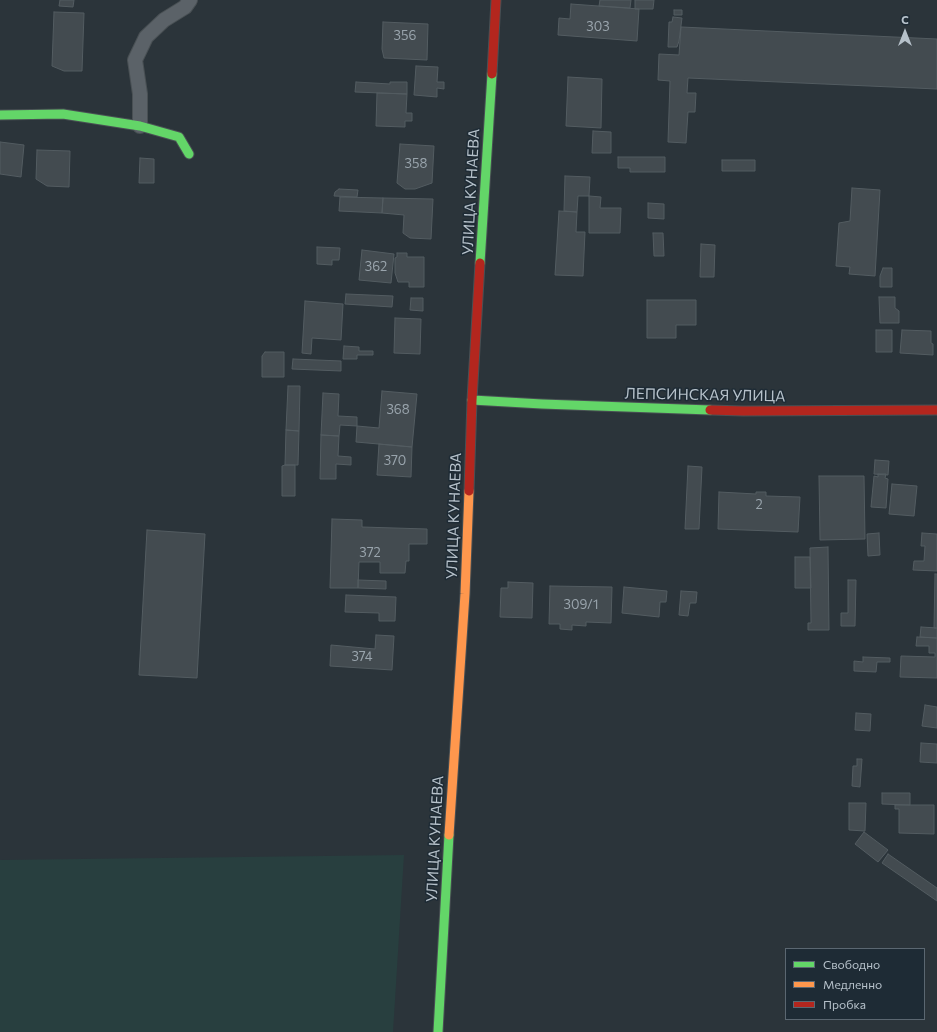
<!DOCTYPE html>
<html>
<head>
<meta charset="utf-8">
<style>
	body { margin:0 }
	#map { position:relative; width:937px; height:1032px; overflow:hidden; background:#2b343a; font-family:Commissioner,sans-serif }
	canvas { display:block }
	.legend { position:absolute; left:785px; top:948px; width:140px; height:72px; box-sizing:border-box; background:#1e2b35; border:1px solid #5b6771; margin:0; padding:5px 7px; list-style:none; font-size:12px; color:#b6c1ca }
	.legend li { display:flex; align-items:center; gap:8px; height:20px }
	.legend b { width:20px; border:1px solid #5b6771 }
	.north { position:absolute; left:885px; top:12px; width:40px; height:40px; -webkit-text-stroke:3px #1e2b35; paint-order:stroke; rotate:0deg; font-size:11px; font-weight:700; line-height:16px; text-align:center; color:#b6c1ca }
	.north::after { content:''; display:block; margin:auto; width:14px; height:18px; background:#b6c1ca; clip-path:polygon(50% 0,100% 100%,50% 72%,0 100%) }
</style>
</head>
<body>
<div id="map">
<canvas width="937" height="1032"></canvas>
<ul class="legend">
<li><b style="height:5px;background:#63d668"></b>Свободно</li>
<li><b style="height:5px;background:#ff974d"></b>Медленно</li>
<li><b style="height:5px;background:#b3261e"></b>Пробка</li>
</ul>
<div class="north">С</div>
</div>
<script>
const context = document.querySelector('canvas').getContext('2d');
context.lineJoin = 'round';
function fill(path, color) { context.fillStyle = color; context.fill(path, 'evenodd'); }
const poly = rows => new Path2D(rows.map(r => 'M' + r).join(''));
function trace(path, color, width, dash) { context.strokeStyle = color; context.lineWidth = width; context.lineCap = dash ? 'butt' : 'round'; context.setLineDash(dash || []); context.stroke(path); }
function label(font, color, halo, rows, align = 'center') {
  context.font = font + ' Commissioner,sans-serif'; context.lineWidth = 3; context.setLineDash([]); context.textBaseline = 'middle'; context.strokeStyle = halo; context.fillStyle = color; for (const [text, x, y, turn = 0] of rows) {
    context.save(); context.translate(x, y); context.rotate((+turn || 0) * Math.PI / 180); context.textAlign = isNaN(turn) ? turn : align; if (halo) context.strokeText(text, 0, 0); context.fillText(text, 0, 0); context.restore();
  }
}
fill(poly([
	[404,855,393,1032,0,1032,0,860]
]), '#283f3f');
const building = poly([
	[60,0,74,0,73,7,59,6,60,0],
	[600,0,631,0,630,8,599,6,600,0],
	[635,0,654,0,653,9,635,9,635,0],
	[571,4,639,9,637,41,558,35,559,18,570,19,571,4],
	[674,10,682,10,682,15,674,15,674,10],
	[54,12,84,13,82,71,64,71,52,66,54,12],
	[673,17,682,18,679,41,677,47,668,47,669,22,672,22,673,17],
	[383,22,428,24,427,60,384,58,382,49,383,22],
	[681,27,937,39,937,89,688,78,687,93,696,93,695,112,688,112,686,143,668,142,670,81,658,80,659,54,679,55,681,27],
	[416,66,438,67,437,82,444,82,444,89,437,88,437,97,414,95,416,66],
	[568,77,602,79,601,128,566,126,568,77],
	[356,82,390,84,390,82,407,82,407,94,355,92,356,82],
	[377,93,407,94,406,113,412,113,412,121,405,121,405,127,376,126,377,93],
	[593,131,611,132,611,153,592,153,593,131],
	[0,142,24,145,21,177,0,174,0,142],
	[400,144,434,146,432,183,415,189,405,189,397,183,400,144],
	[37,150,70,151,69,187,47,186,36,179,37,150],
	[618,157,665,157,665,172,630,172,630,168,618,168,618,157],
	[140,158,154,159,154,183,139,183,140,158],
	[722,160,755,160,755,171,722,171,722,160],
	[565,176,590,177,589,196,578,196,577,212,564,211,565,176],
	[852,188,880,190,875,276,849,274,850,267,836,266,839,223,850,221,852,188],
	[339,189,358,190,357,197,334,196,335,192,339,189],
	[589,196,601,197,600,208,621,208,620,233,589,233,589,196],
	[340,197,383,198,382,213,339,211,340,197],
	[383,198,433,199,431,239,410,238,403,233,404,215,382,213,383,198],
	[648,203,664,204,664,219,648,218,648,203],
	[559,211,577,212,576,232,585,232,583,276,555,275,559,211],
	[653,233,663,233,664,256,654,256,653,233],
	[701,244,715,245,714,277,700,277,701,244],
	[317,247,340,248,339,260,332,260,332,265,317,264,317,247],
	[362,250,394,254,391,283,359,280,362,250],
	[397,253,407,253,407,257,424,257,424,287,409,287,409,282,398,282,395,273,395,258,397,257,397,253],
	[883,268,892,268,892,287,880,287,880,276,883,268],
	[346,294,393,296,392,307,345,304,346,294],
	[879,297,895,297,895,308,899,311,899,323,880,323,879,297],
	[411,298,423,298,423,311,410,310,411,298],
	[647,300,696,300,696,325,676,325,676,338,647,338,647,300],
	[305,301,343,304,341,340,312,338,311,354,302,353,305,301],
	[395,318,421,319,420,354,394,353,395,318],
	[876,330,892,330,892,352,876,352,876,330],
	[902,330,931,331,931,343,933,344,933,355,900,353,902,330],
	[344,346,359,347,359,351,373,351,373,355,357,355,357,359,343,359,344,346],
	[265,352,284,352,284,377,262,377,262,356,265,352],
	[293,359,341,361,341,371,292,369,293,359],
	[288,386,300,386,299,431,286,430,288,386],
	[382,391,417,394,412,447,356,442,357,426,379,428,382,391],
	[323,393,339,394,338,416,357,417,357,426,340,425,339,436,321,435,323,393],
	[286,430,299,431,298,465,285,465,286,430],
	[321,435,339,436,338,456,351,457,351,465,336,464,336,479,320,479,321,435],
	[379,444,412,447,411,477,377,475,379,444],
	[875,460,889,461,888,475,874,474,875,460],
	[285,465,295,465,295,496,282,496,282,466,285,465],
	[688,466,702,467,699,529,685,529,688,466],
	[878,474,886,474,885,478,888,479,886,508,871,507,874,476,878,477,878,474],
	[819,476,864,476,865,539,820,540,819,476],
	[892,484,917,486,914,516,889,514,892,484],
	[719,492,756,494,756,492,766,492,766,496,800,497,798,532,718,529,719,492],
	[332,519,362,520,362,527,427,529,427,544,409,544,409,561,406,561,405,573,380,573,380,562,359,562,358,588,330,588,332,519],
	[147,530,205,534,197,678,139,675,147,530],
	[879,533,880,555,868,556,867,534,879,533],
	[922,533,937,534,937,571,913,570,914,561,924,561,925,546,921,546,922,533],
	[828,547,829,630,808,630,808,623,811,623,810,548,828,547],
	[795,557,810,557,811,588,795,588,795,557],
	[935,574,937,574,937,628,934,628,935,574],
	[358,580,386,581,386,589,358,588,358,580],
	[848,580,856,580,855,626,841,626,841,613,848,613,848,580],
	[508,582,533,583,532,618,500,617,501,588,508,588,508,582],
	[550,586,612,587,611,623,586,622,586,626,572,625,572,630,560,629,560,624,549,624,550,586],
	[624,587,667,591,666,602,660,602,659,617,622,613,624,587],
	[681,591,697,592,696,603,690,603,688,616,679,615,681,591],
	[346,595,396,597,395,621,379,621,379,613,345,612,346,595],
	[921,627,937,628,937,638,920,637,921,627],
	[376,635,394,636,392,670,330,666,331,645,375,649,376,635],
	[917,637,937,638,937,678,900,677,901,656,935,657,935,653,929,653,929,646,916,646,917,637],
	[863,657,890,658,890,662,877,662,876,672,854,671,854,661,863,662,863,657],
	[925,705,937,707,937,728,922,726,925,705],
	[856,713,871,714,870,731,855,730,856,713],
	[921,743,937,744,937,763,920,762,921,743],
	[857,759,862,759,860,787,852,786,853,766,857,766,857,759],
	[882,793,910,793,910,805,882,804,882,793],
	[849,803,866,803,865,831,849,830,849,803],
	[895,805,934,805,934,834,899,833,899,809,895,809,895,805],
	[864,832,888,850,878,862,855,844,864,832],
	[888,854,937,888,937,901,882,863,888,854]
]);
fill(building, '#434b50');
trace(building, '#535c61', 1);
const street = poly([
	[140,126,140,94,135,60,146,37,164,20,185,7,190,0]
]);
const fast = poly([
	[0,115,63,114,140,126,179,137,189,154],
	[480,263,492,74],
	[472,400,542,404,710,410],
	[438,1032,449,835]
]);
const slow = poly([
	[449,835,465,594,469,491]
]);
const jam = poly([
	[492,74,496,0],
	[710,410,743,411,937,410],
	[469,491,472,400,480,263]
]);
trace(street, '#495054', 16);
trace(fast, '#495054', 11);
trace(slow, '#495054', 11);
trace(jam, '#495054', 11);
trace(street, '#5b6268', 14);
trace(fast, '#63d668', 9);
trace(slow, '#ff974d', 9);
trace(jam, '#b3261e', 9);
label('13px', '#99a4ac', null, [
	["303",598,27],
	["356",405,36],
	["358",416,164],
	["362",376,267],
	["368",398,410],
	["370",395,461],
	["2",759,505],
	["372",370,553],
	["309/1",581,605],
	["374",362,657]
]);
label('15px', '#b6c1ca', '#1e2b35', [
	["УЛИЦА КУНАЕВА",471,192,-87],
	["ЛЕПСИНСКАЯ УЛИЦА",705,395,1],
	["УЛИЦА КУНАЕВА",454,516,-88],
	["УЛИЦА КУНАЕВА",435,839,-87]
]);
</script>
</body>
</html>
